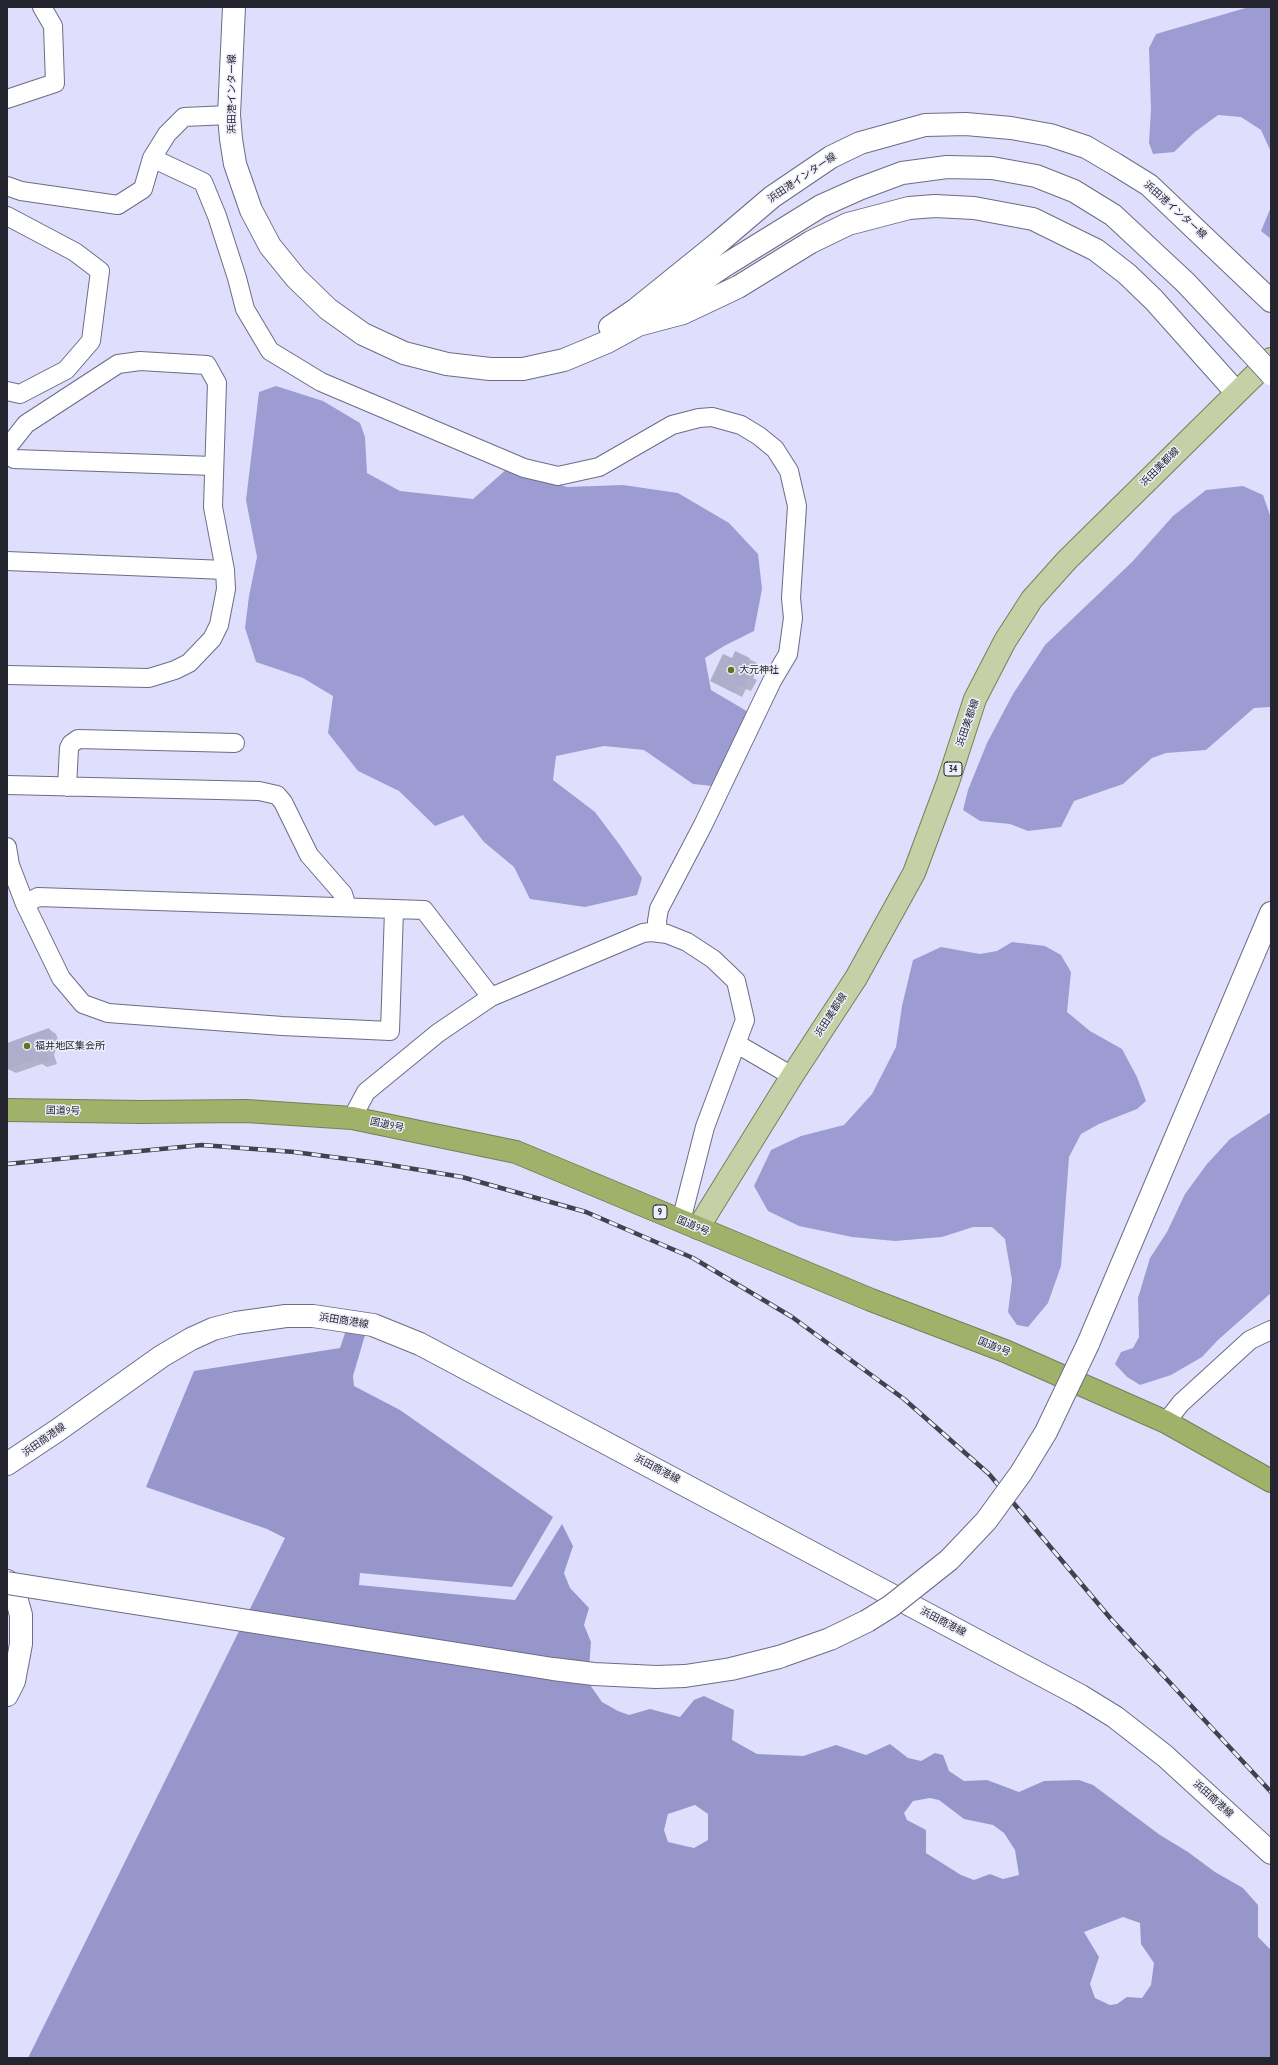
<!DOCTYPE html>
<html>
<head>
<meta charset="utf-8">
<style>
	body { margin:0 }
	#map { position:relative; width:1278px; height:2065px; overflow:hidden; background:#dfdffd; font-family:"PT Sans Narrow",sans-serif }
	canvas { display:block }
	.frame { position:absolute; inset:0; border:8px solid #252530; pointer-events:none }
</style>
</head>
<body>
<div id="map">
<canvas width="1278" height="2065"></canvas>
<div class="frame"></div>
</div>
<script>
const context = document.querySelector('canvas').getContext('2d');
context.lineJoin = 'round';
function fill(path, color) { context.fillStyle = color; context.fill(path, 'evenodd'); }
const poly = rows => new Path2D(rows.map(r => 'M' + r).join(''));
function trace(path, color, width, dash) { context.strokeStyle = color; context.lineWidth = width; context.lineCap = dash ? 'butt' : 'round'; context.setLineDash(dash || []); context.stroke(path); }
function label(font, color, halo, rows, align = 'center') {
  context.font = font + ' "PT Sans Narrow","Noto Sans JP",sans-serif'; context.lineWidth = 3; context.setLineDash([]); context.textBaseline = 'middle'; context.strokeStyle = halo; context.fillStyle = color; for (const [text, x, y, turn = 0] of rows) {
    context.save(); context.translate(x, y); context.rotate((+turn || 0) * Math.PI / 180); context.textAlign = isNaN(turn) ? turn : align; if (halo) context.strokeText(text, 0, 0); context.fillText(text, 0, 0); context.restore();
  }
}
fill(poly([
	[1249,7,1271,7,1271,152,1261,130,1241,117,1218,115,1195,132,1174,152,1153,154,1149,143,1151,110,1149,48,1156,34],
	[1271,207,1271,239,1261,231],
	[276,386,323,401,360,423,365,437,367,473,400,491,473,499,509,467,567,487,623,485,678,493,729,523,758,554,762,589,754,631,724,646,705,658,711,690,750,713,713,786,693,784,644,750,604,746,556,756,553,780,595,812,619,844,642,878,637,895,585,907,530,899,514,867,484,842,463,815,435,826,399,791,358,771,328,733,333,696,303,678,256,662,245,628,249,596,257,557,246,500,259,392],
	[1243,486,1263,495,1271,518,1271,707,1254,708,1206,750,1166,753,1152,758,1123,784,1074,801,1061,827,1028,831,1010,824,980,821,963,810,968,790,987,743,1013,694,1045,645,1132,562,1173,516,1206,490],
	[1012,942,1045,946,1061,955,1071,972,1067,1012,1090,1031,1122,1049,1137,1077,1146,1101,1137,1109,1099,1124,1081,1134,1069,1157,1061,1266,1048,1303,1028,1327,1017,1325,1008,1312,1012,1280,1005,1239,992,1227,973,1227,942,1237,895,1241,852,1237,799,1226,768,1211,754,1186,771,1150,801,1136,844,1125,872,1094,896,1047,902,1006,913,960,941,947,980,954,997,951],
	[1271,1112,1271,1293,1218,1340,1202,1357,1171,1375,1140,1385,1127,1377,1115,1364,1121,1352,1133,1348,1139,1337,1138,1298,1150,1258,1167,1232,1185,1194,1207,1164,1230,1139]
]), '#9d9cd2');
fill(poly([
	[346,1330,365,1335,353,1376,354,1386,400,1410,553,1517,512,1587,360,1573,359,1585,515,1600,562,1524,573,1546,564,1573,570,1588,589,1608,584,1625,591,1642,588,1682,602,1702,618,1711,629,1715,650,1709,680,1717,694,1700,704,1696,734,1710,732,1740,757,1754,803,1756,836,1745,866,1755,890,1744,908,1758,921,1761,935,1753,943,1755,949,1771,964,1781,987,1780,1019,1792,1044,1781,1079,1780,1093,1785,1160,1835,1188,1852,1215,1872,1243,1888,1258,1905,1258,1937,1271,1950,1271,2058,28,2058,285,1538,267,1529,146,1487,194,1371,340,1348],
	[930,1798,939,1800,964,1819,993,1825,1004,1833,1015,1850,1019,1875,1003,1879,990,1874,974,1880,961,1875,926,1853,926,1830,907,1820,904,1813,913,1801],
	[695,1805,708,1814,708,1840,694,1848,668,1842,664,1830,668,1814],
	[1123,1917,1140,1923,1141,1944,1154,1963,1151,1985,1142,1998,1127,1997,1117,2004,1110,2005,1095,1998,1090,1984,1099,1957,1084,1932]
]), '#9796cb');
fill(poly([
	[732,659,749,659,757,663,753,671,756,672,753,678,757,680,751,691,746,689,742,697,719,685],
	[49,1029,56,1034,60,1045,57,1046,54,1055,57,1064,47,1067,42,1064,16,1073,8,1069,7,1044]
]), '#0003');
fill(poly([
	[735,651,750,658,746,666,749,667,746,673,750,675,744,688,738,685,734,693,710,681,723,654,732,658],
	[49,1028,53,1041,49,1042,46,1050,50,1060,39,1063,37,1059,7,1070,7,1043]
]), '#aeaeca');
const street = poly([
	[7,99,55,83,53,26,42,7],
	[152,158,203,182,217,216,237,278,245,309,270,351,321,382,524,468,558,476,599,467,672,425,699,418,712,417,741,425,759,436,775,449,789,471,797,506,791,598,793,618,788,654,772,681,703,825,659,909,657,921,658,932],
	[7,186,21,191,118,205,143,189,152,158,167,134,184,117,229,115],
	[7,216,75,252,100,271,91,341,66,370,20,394,7,391],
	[7,448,26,424,118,364,140,361,207,365,217,383,213,507,225,570,226,589,219,625,212,639,189,663,175,670,149,678,7,675],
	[7,454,14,459,213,466],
	[7,561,225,570],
	[7,785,259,791,277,795,283,802,309,855,343,894,347,907],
	[67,787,69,748,71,744,78,739,235,743],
	[7,847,10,865,25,904,61,978,83,1004,108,1013,282,1026,390,1031,394,910],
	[25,904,38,897,424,910,491,997],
	[737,1044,792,1076],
	[352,1118,366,1092,438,1033,491,997,643,933,651,932,667,934,687,942,713,959,736,981,745,1020,705,1127,681,1221],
	[1166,1422,1181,1403,1250,1340,1271,1330]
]);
const secondary = poly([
	[234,7,229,115,231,139,235,164,251,210,270,246,296,278,328,309,363,334,404,353,447,364,490,369,523,369,564,360,607,342,638,325,683,313,738,287,811,242,848,224,909,208,935,206,974,208,1033,219,1096,250,1127,274,1154,300,1236,392],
	[652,315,724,266,821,206,859,189,902,173,947,167,992,168,1036,176,1074,191,1113,215,1185,282,1248,349],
	[610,327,635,310,718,243,772,197,831,157,860,143,925,125,966,124,1011,128,1050,135,1086,147,1115,164,1149,185,1271,301],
	[1088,1344,1271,913],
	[7,1464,58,1430,162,1356,191,1339,213,1329,236,1323,286,1316,313,1316,373,1325,420,1344,1081,1696,1115,1717,1165,1756,1271,1853],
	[7,1581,14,1590,21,1615,21,1644,14,1681,7,1695],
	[779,1657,830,1639,867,1621]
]);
const primary = poly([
	[698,1228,792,1076,856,978,914,873,948,782,975,699,1005,641,1032,599,1067,560,1271,359]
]);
const highway = poly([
	[7,1110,141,1112,246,1111,352,1118,516,1152,871,1300,1005,1351,1166,1422,1271,1481]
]);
trace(street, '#6c6c86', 20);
trace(secondary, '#6c6c86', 24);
trace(primary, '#758056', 24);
trace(highway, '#758056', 24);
trace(street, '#fff', 18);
trace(secondary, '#fff', 22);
trace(primary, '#c6d0a6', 22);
trace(highway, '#a0b16a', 22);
const rail = poly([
	[7,1164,202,1145,294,1152,378,1163,462,1177,586,1212,693,1258,792,1317,904,1399,989,1474,1111,1619,1271,1792]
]);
trace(rail, '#41414f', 4.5);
trace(rail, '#eeeefa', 3, [9]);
const secondaryBridge = poly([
	[1248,349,1271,374],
	[7,1583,553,1669,594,1674,656,1677,685,1676,731,1669,779,1657],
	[867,1621,891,1606,949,1560,986,1521,1021,1473,1046,1432,1088,1344]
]);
trace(secondaryBridge, '#6c6c86', 24, []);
trace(secondaryBridge, '#fff', 22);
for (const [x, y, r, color] of [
	[731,670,4,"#63721f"],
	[27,1046,4,"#63721f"]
]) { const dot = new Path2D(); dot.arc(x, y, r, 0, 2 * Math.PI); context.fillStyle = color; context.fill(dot); trace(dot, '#eeeefa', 1.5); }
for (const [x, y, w] of [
	[953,769,18],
	[660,1212,14]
]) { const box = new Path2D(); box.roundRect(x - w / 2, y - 7, w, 14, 3); context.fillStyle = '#eeeefa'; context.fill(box); trace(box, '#252530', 1); }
label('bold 9px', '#252530', null, [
	["34",953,769],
	["9",660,1212]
]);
label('10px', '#252530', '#eeeefa', [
	["浜田港インター線",232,94,-90],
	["浜田港インター線",802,178,-34],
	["浜田港インター線",1175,210,42],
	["浜田美都線",1160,467,-45],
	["浜田美都線",968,723,-71],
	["浜田美都線",831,1015,-57],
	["国道9号",63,1111,1],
	["国道9号",387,1125,12],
	["国道9号",693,1226,23],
	["浜田商港線",344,1321,9],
	["国道9号",994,1347,22],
	["浜田商港線",44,1440,-35],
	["浜田商港線",657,1469,28],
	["浜田商港線",943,1622,28],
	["浜田商港線",1213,1799,42]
]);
label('10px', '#252530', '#eeeefa', [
	["大元神社",739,670],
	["福井地区集会所",35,1046]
], 'left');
</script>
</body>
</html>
